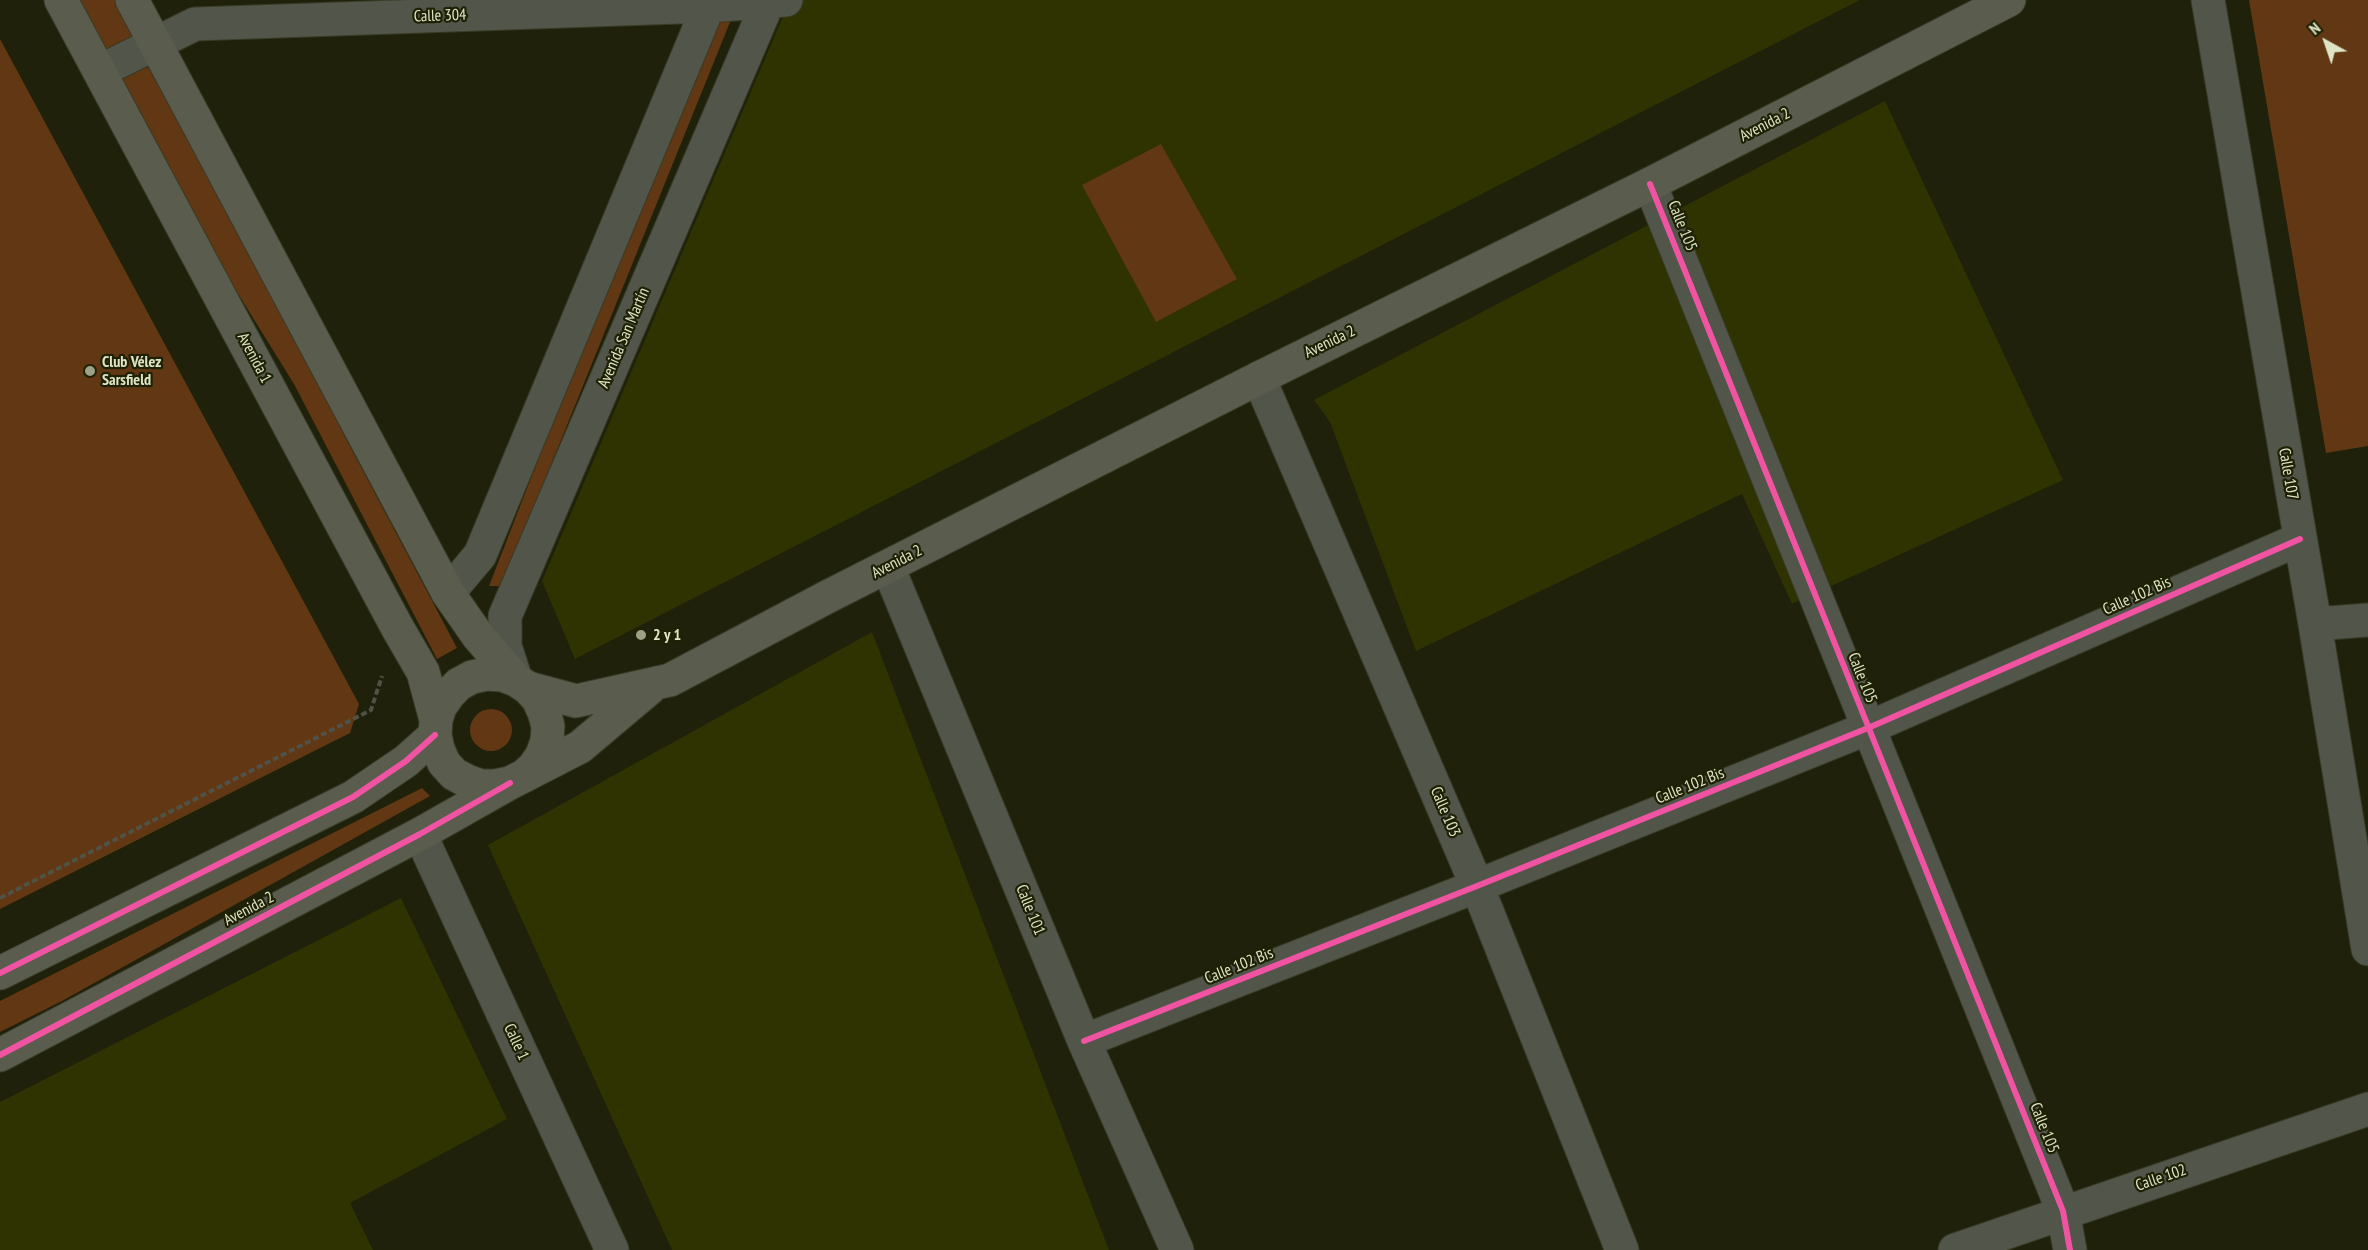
<!DOCTYPE html>
<html>
<head>
<meta charset="utf-8">
<style>
	body { margin:0 }
	#map { position:relative; width:2368px; height:1250px; overflow:hidden; background:#1f210a; font-family:"PT Sans Narrow",sans-serif }
	canvas { display:block }
	.north { position:absolute; left:2296px; top:12px; width:60px; height:60px; -webkit-text-stroke:4px #1e2103; paint-order:stroke; rotate:320deg; font-size:16px; font-weight:700; line-height:24px; text-align:center; color:#dfe4c6 }
	.north::after { content:''; display:block; margin:auto; width:21px; height:27px; background:#dfe4c6; clip-path:polygon(50% 0,100% 100%,50% 72%,0 100%) }
</style>
</head>
<body>
<div id="map">
<canvas width="2368" height="1250"></canvas>
<div class="north">N</div>
</div>
<script>
const context = document.querySelector('canvas').getContext('2d');
context.lineJoin = 'round';
function fill(path, color) { context.fillStyle = color; context.fill(path, 'evenodd'); }
const poly = rows => new Path2D(rows.map(r => 'M' + r).join(''));
function trace(path, color, width, dash) { context.strokeStyle = color; context.lineWidth = width; context.lineCap = dash ? 'butt' : 'round'; context.setLineDash(dash || []); context.stroke(path); }
function label(font, color, halo, rows, align = 'center') {
  context.font = font + ' "PT Sans Narrow",sans-serif'; context.lineWidth = 4.5; context.setLineDash([]); context.textBaseline = 'middle'; context.strokeStyle = halo; context.fillStyle = color; for (const [text, x, y, turn = 0] of rows) {
    context.save(); context.translate(x, y); context.rotate((+turn || 0) * Math.PI / 180); context.textAlign = isNaN(turn) ? turn : align; if (halo) context.strokeText(text, 0, 0); context.fillText(text, 0, 0); context.restore();
  }
}
fill(poly([
	[790,0,1860,0,575,659,542,581],
	[1885,101,2063,480,1792,604,1742,494,1416,651,1330,422,1314,400],
	[872,632,1109,1250,672,1250,488,845],
	[401,898,507,1119,350,1203,373,1250,0,1250,0,1102]
]), '#2f3201');
fill(poly([
	[61,0,132,0,156,44,344,435,457,648,437,659,294,384,100,71],
	[717,0,739,0,502,586,489,586],
	[2249,0,2368,0,2368,446,2326,453],
	[0,39,359,704,350,733,0,909],
	[1161,144,1237,279,1156,322,1082,185],
	'470 730a21 21 0 1 1 42 0a21 21 0 1 1-42 0Z',
	[422,788,430,796,62,1001,0,1032,0,1001]
]), '#613714');
const minor = poly([
	[2208,0,2315,624,2368,949],
	[100,71,195,24,708,6,786,0],
	[1650,184,2063,1211,2070,1250],
	[1259,378,1477,886,1622,1250],
	[888,567,1084,1041,1177,1250],
	[448,593,480,555,711,0],
	[2315,624,2368,620],
	[516,680,505,646,505,616,769,0],
	[420,834,612,1250],
	[1084,1041,1477,886,1868,728,2300,539],
	[1955,1250,2368,1109]
]);
const major = poly([
	[61,0,397,627,423,672,436,720],
	[132,0,448,593,478,636,516,680],
	[528,688,576,701,670,680,829,596,1259,378,1650,184,2009,0],
	[510,783,495,786,481,786,467,781,454,774,444,763,438,749,435,735,436,720,440,707,449,694,459,684,472,677,487,674,502,675,516,680,528,688,538,699,544,712,548,726,547,741,542,755,534,767,524,776],
	[0,973,353,797,406,761,435,735],
	[0,1055,420,834,510,783,580,747,650,688]
]);
trace(minor, '#383b26', 35);
trace(major, '#383b26', 35);
trace(poly([
	[0,898,371,710,382,676]
]), '#515246', 4, [6, 3]);
trace(minor, '#525549', 33);
trace(major, '#5a5c4e', 33);
trace(poly([
	[1650,184,2063,1211,2070,1250],
	[0,973,353,797,406,761,435,735],
	[1084,1041,1477,886,1868,728,2300,539],
	[0,1055,420,834,510,783]
]), '#f153a3', 6);
for (const [x, y, r, color] of [
	[90,371,6,"#9ca084"],
	[641,635,6,"#9ca084"]
]) { const dot = new Path2D(); dot.arc(x, y, r, 0, 2 * Math.PI); context.fillStyle = color; context.fill(dot); trace(dot, '#1e2103', 2); }
label('16px', '#dfe4c6', '#1e2103', [
	["Calle 304",440,16,-2],
	["Avenida 2",1765,125,-27],
	["Calle 105",1682,226,68],
	["Avenida San Martín",624,338,-67],
	["Avenida 2",1330,342,-26],
	["Avenida 1",254,358,62],
	["Calle 107",2288,474,80],
	["Avenida 2",897,562,-27],
	["Calle 102 Bis",2137,596,-24],
	["Calle 105",1862,678,68],
	["Calle 102 Bis",1690,786,-22],
	["Calle 103",1445,812,67],
	["Avenida 2",249,909,-28],
	["Calle 101",1030,910,68],
	["Calle 102 Bis",1239,966,-22],
	["Calle 1",516,1042,65],
	["Calle 105",2044,1128,68],
	["Calle 102",2161,1178,-19]
]);
label('bold 16px', '#dfe4c6', '#1e2103', [
	["Club Vélez",102,362],
	["Sarsfield",102,380],
	["2 y 1",653,635]
], 'left');
</script>
</body>
</html>
